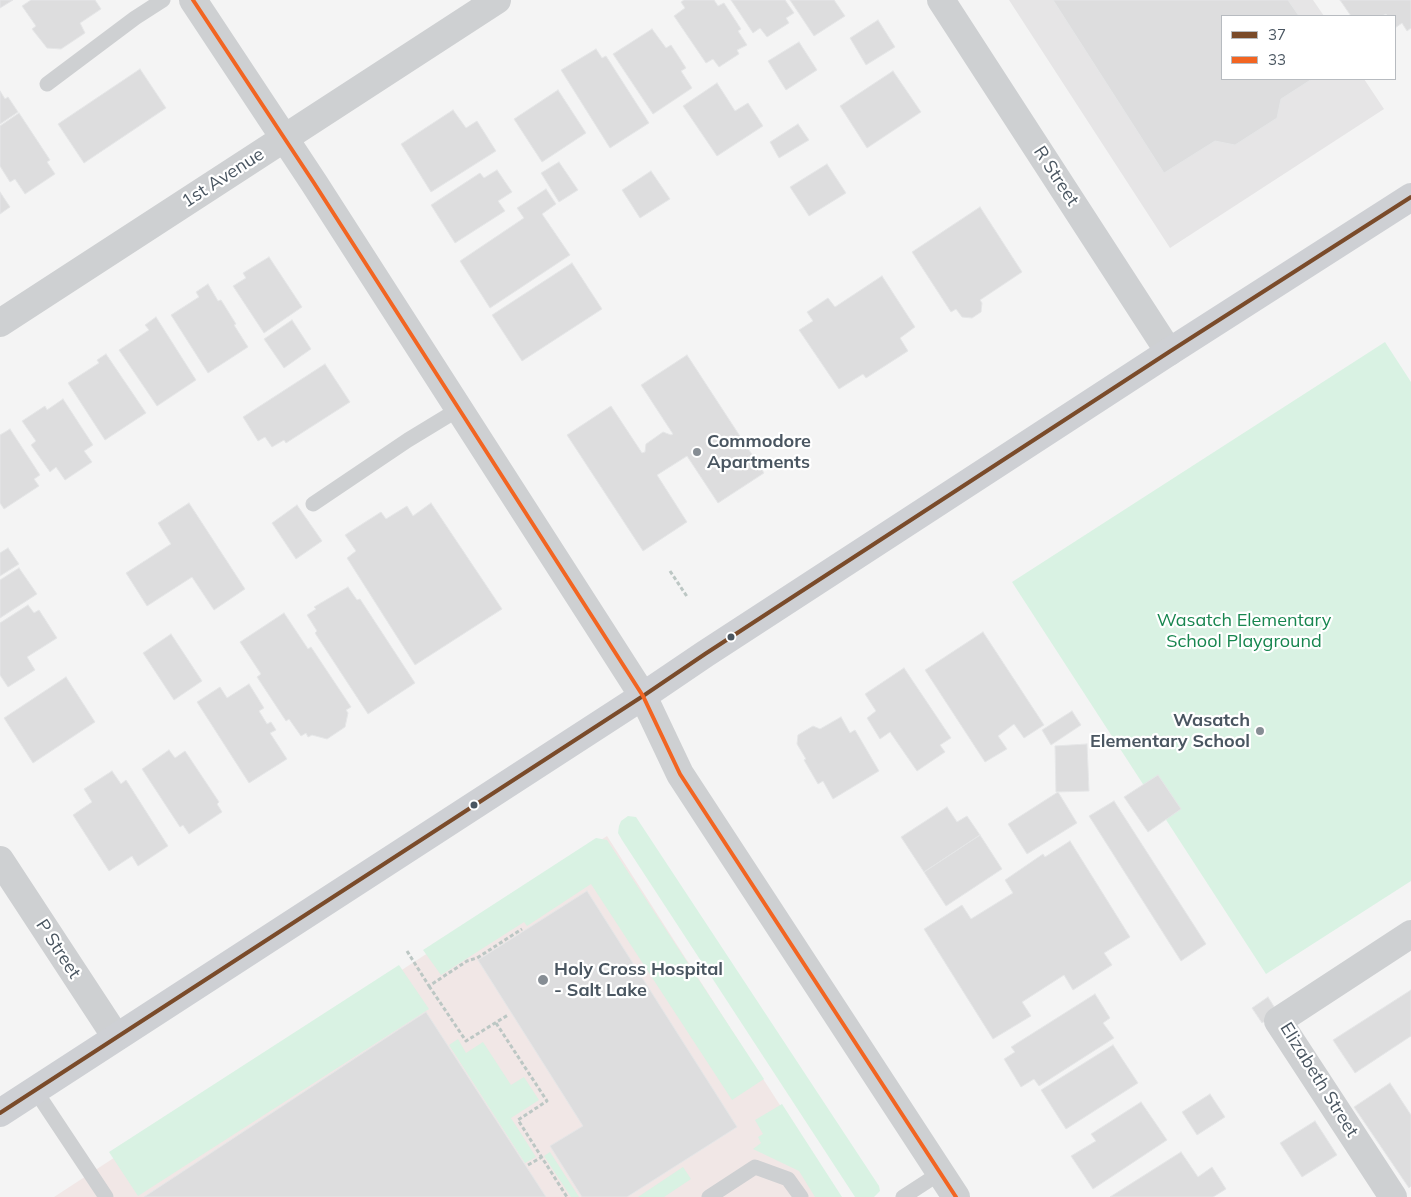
<!DOCTYPE html>
<html>
<head>
<meta charset="utf-8">
<style>
	body { margin:0 }
	#map { position:relative; width:1411px; height:1197px; overflow:hidden; background:#f4f4f4; font-family:Mulish,sans-serif }
	canvas { display:block }
	.legend { position:absolute; left:1221px; top:15px; width:175px; height:65px; box-sizing:border-box; background:#fff; border:1px solid #b7bbc0; margin:0; padding:6px 9px; list-style:none; font-size:15px; color:#4a5661 }
	.legend li { display:flex; align-items:center; gap:10px; height:25px }
	.legend b { width:25px; border:1px solid #b7bbc0 }
</style>
</head>
<body>
<div id="map">
<canvas width="1411" height="1197"></canvas>
<ul class="legend">
<li><b style="height:6px;background:#7a4b2a"></b>37</li>
<li><b style="height:6px;background:#f26522"></b>33</li>
</ul>
</div>
<script>
const context = document.querySelector('canvas').getContext('2d');
context.lineJoin = 'round';
function fill(path, color) { context.fillStyle = color; context.fill(path, 'evenodd'); }
const poly = rows => new Path2D(rows.map(r => 'M' + r).join(''));
function trace(path, color, width, dash) { context.strokeStyle = color; context.lineWidth = width; context.lineCap = dash ? 'butt' : 'round'; context.setLineDash(dash || []); context.stroke(path); }
function label(font, color, halo, rows, align = 'center') {
  context.font = font + ' Mulish,sans-serif'; context.lineWidth = 4.5; context.setLineDash([]); context.textBaseline = 'middle'; context.strokeStyle = halo; context.fillStyle = color; for (const [text, x, y, turn = 0] of rows) {
    context.save(); context.translate(x, y); context.rotate((+turn || 0) * Math.PI / 180); context.textAlign = isNaN(turn) ? turn : align; if (halo) context.strokeText(text, 0, 0); context.fillText(text, 0, 0); context.restore();
  }
}
fill(poly([
	[1009,0,1313,0,1324,16,1222,16,1222,79,1364,79,1384,109,1170,248]
]), '#e6e5e6');
fill(poly([
	[607,836,839,1197,54,1197]
]), '#f1e7e6');
fill(poly([
	[1385,342,1411,382,1411,881,1266,974,1012,582],
	[628,816,636,817,879,1186,880,1191,874,1197,855,1197,622,840,618,833,619,826,621,821],
	[596,838,607,840,764,1079,732,1100,591,884,527,926,524,922,441,975,423,950],
	[399,965,429,1009,138,1196,109,1152],
	[458,1039,466,1053,483,1042,511,1085,524,1077,539,1100,511,1118,536,1157,525,1163,449,1045],
	[782,1104,842,1197,815,1197,799,1171,753,1149,761,1143,758,1137,763,1134,755,1120],
	[550,1152,579,1197,571,1197,544,1156],
	[683,1167,691,1179,664,1197,638,1197]
]), '#d9f2e3');
const building = poly([
	[0,0,13,0,0,8,0,0],
	[31,0,95,0,101,9,80,23,85,33,61,49,47,48,32,29,36,26,22,6,31,0],
	[684,0,714,0,718,6,724,3,741,29,738,31,747,45,737,50,739,54,719,67,713,59,706,63,674,16,685,8,681,2,684,0],
	[731,0,785,0,794,13,786,18,789,23,767,37,760,28,753,33,731,0],
	[790,0,834,0,845,16,814,36,790,0],
	[1053,0,1288,0,1299,16,1222,16,1222,79,1312,79,1281,99,1277,118,1235,145,1215,141,1164,173,1053,0],
	[1340,0,1411,0,1411,28,1407,31,1402,23,1395,28,1395,16,1387,16,1386,14,1382,16,1351,16,1340,0],
	[878,20,895,47,866,65,850,38,878,20],
	[652,29,666,48,671,45,686,68,681,71,692,88,653,114,613,54,652,29],
	[799,42,817,70,786,90,768,61,799,42],
	[596,49,602,58,606,56,649,123,610,148,561,70,596,49],
	[140,69,166,108,84,163,58,124,140,69],
	[893,71,921,112,867,148,840,106,893,71],
	[717,83,735,111,748,103,763,126,717,156,683,106,717,83],
	[558,90,586,133,542,162,514,119,558,90],
	[0,91,5,99,8,97,18,112,0,124,0,91],
	[453,110,466,128,477,121,496,151,431,192,401,144,453,110],
	[19,113,50,160,47,162,55,174,25,194,15,179,10,182,0,166,0,126,19,113],
	[798,124,809,140,779,158,770,142,798,124],
	[559,162,578,190,559,202,541,173,559,162],
	[827,164,846,193,809,216,790,187,827,164],
	[497,170,512,192,498,201,505,211,455,243,431,205,480,173,484,178,497,170],
	[651,171,670,199,640,218,622,190,651,171],
	[546,189,556,204,542,214,570,255,490,308,460,261,524,218,517,208,546,189],
	[0,192,10,207,0,214,0,192],
	[980,207,1022,272,980,300,982,303,981,312,972,318,962,317,956,309,951,312,912,252,980,207],
	[269,257,302,307,264,333,233,286,246,278,243,273,269,257],
	[572,263,602,309,522,361,492,315,572,263],
	[882,276,915,327,900,338,908,351,866,378,863,374,839,389,799,330,813,321,807,312,828,298,835,307,882,276],
	[208,284,218,301,221,300,236,324,234,325,248,347,208,373,171,315,199,297,196,292,208,284],
	[156,317,196,380,157,406,119,350,149,330,145,325,156,317],
	[292,320,311,349,284,368,264,339,292,320],
	[106,354,146,413,105,440,68,383,99,363,97,360,106,354],
	[687,355,764,473,718,503,687,456,657,475,687,522,643,551,567,435,611,406,642,453,645,452,646,444,663,432,671,435,673,434,641,385,687,355],
	[325,364,350,402,286,443,284,440,272,447,265,437,258,441,243,417,325,364],
	[63,399,93,445,84,451,92,462,65,480,56,467,50,472,31,445,36,441,22,421,45,406,47,410,63,399],
	[10,429,40,475,34,479,39,486,4,509,0,503,0,435,10,429],
	[189,503,245,589,214,610,192,577,147,606,126,573,171,544,158,523,189,503],
	[431,503,502,609,415,665,347,558,356,551,345,535,381,512,386,519,407,506,413,516,431,503],
	[297,505,322,541,296,559,272,523,297,505],
	[8,548,19,564,0,576,0,553,8,548],
	[19,568,37,594,0,618,0,580,19,568],
	[348,587,357,600,360,599,415,683,368,714,315,633,317,631,307,615,316,609,314,607,348,587],
	[28,605,34,613,39,610,57,638,27,657,35,670,8,687,0,675,0,623,28,605],
	[284,613,308,649,311,647,351,707,346,710,348,713,345,727,327,739,312,735,308,737,306,733,301,736,289,719,286,721,257,677,261,674,240,642,284,613],
	[983,632,1044,725,1024,738,1014,724,998,736,1007,749,985,762,925,670,983,632],
	[171,634,202,681,174,700,143,653,171,634],
	[904,668,951,738,940,745,945,752,917,771,890,732,880,739,867,718,876,711,865,694,904,668],
	[66,677,95,722,33,763,4,718,66,677],
	[249,684,264,708,259,711,267,724,271,722,276,730,270,733,287,759,249,783,197,702,220,687,227,698,249,684],
	[1072,711,1081,725,1051,745,1042,730,1072,711],
	[841,717,850,733,855,730,879,771,833,799,823,781,818,784,804,760,806,759,797,744,798,735,813,726,820,729,841,717],
	[1087,744,1089,791,1056,792,1055,746,1087,744],
	[169,750,175,758,185,751,219,802,217,804,222,812,189,834,183,825,180,827,142,769,169,750],
	[112,771,121,784,126,780,168,846,138,866,132,856,109,871,73,815,92,802,84,789,112,771],
	[1158,775,1181,809,1148,832,1124,797,1158,775],
	[1058,792,1077,823,1027,854,1008,824,1058,792],
	[1114,801,1206,944,1181,961,1089,816,1114,801],
	[947,807,957,822,967,816,980,835,924,872,901,837,947,807],
	[980,835,1002,869,946,906,924,872,980,835],
	[1070,841,1130,937,1104,953,1112,965,1073,990,1064,975,1022,1002,1031,1016,993,1039,924,929,962,905,971,919,1013,893,1005,880,1043,854,1045,857,1070,841],
	[587,891,737,1127,627,1197,582,1197,550,1146,583,1126,478,960,587,891],
	[1411,990,1411,1036,1355,1073,1333,1040,1411,990],
	[1095,994,1110,1018,1103,1023,1114,1038,1039,1086,1034,1079,1021,1087,1004,1059,1015,1052,1011,1047,1095,994],
	[1268,997,1278,1013,1262,1023,1252,1008,1268,997],
	[426,1012,546,1197,144,1197,398,1030,426,1012],
	[1113,1045,1138,1083,1066,1129,1041,1090,1113,1045],
	[1390,1083,1411,1115,1411,1186,1409,1188,1354,1107,1390,1083],
	[1210,1094,1225,1117,1197,1135,1182,1112,1210,1094],
	[1141,1102,1167,1140,1093,1189,1071,1156,1096,1141,1091,1134,1141,1102],
	[1315,1121,1337,1155,1302,1177,1280,1143,1315,1121],
	[1181,1152,1198,1177,1212,1167,1226,1189,1213,1197,1110,1197,1181,1152]
]);
fill(building, '#ddddde');
trace(building, '#e5e6e7', 1);
trace(poly([
	[670,571,688,598],
	[407,951,429,986,467,961,477,958,522,929],
	[429,986,466,1041,508,1015],
	[496,1023,547,1101,518,1120,567,1197],
	[528,1165,542,1157]
]), '#bcc7c4', 3, [4, 2.5]);
trace(poly([
	[47,84,135,18,163,0],
	[313,504,408,440,459,409],
	[35,1090,106,1197],
	[709,1197,755,1167,788,1179,801,1197],
	[903,1197,940,1173]
]), '#ced0d2', 15);
trace(poly([
	[193,0,314,183,595,621,643,696,680,774,956,1197],
	[941,0,1169,352],
	[0,323,497,0],
	[0,860,116,1037],
	[1393,1197,1278,1021,1411,934]
]), '#ced0d2', 28);
trace(poly([
	[0,1113,643,696,705,654,1169,352,1411,197]
]), '#ced0d4', 28);
trace(poly([
	[0,1113,643,696,705,654,1169,352,1411,197]
]), '#7a4b2a', 4);
trace(poly([
	[193,0,314,183,595,621,643,696,680,774,956,1197]
]), '#f26522', 4);
for (const [x, y, r, color] of [
	[697,452,5,"#868d94"],
	[731,637,4.5,"#4a5661"],
	[1260,731,5,"#868d94"],
	[474,805,4.5,"#4a5661"],
	[543,980,6,"#868d94"]
]) { const dot = new Path2D(); dot.arc(x, y, r, 0, 2 * Math.PI); context.fillStyle = color; context.fill(dot); trace(dot, '#fff', 2); }
label('18px', '#4a5661', '#fff', [
	["R Street",1056,176,57],
	["1st Avenue",223,178,-33],
	["P Street",58,949,57],
	["Elizabeth Street",1319,1080,58]
]);
label('bold 18px', '#4a5661', '#fff', [
	["Commodore",707,442],
	["Apartments",707,463],
	["Wasatch",1250,721,"right"],
	["Elementary School",1250,742,"right"],
	["Holy Cross Hospital",554,970],
	["- Salt Lake",554,991]
], 'left');
label('18px', '#17864f', '#fff', [
	["Wasatch Elementary",1244,621],
	["School Playground",1244,642]
]);
</script>
</body>
</html>
